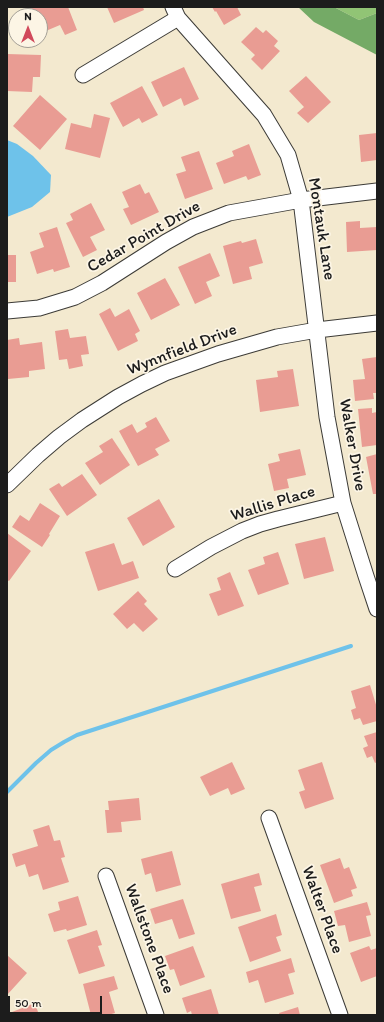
<!DOCTYPE html>
<html>
<head>
<meta charset="utf-8">
<style>
	body { margin:0 }
	#map { position:relative; width:384px; height:1022px; overflow:hidden; background:#f3e9cf; font-family:Itim,sans-serif }
	canvas { display:block }
	.frame { position:absolute; inset:0; border:8px solid #1c1c1c; pointer-events:none }
	.north { position:absolute; left:8px; top:8px; width:40px; height:40px; box-sizing:border-box; background:#fcf5e5; border:1px solid #a29e95; border-radius:50%; rotate:0deg; font-size:11px; font-weight:700; line-height:16px; text-align:center; color:#1c1c1c }
	.north::after { content:''; display:block; margin:auto; width:14px; height:18px; background:#d1495b; clip-path:polygon(50% 0,100% 100%,50% 72%,0 100%) }
	.scale { position:absolute; left:8px; top:996px; width:94px; height:18px; box-sizing:border-box; border:2px solid #1c1c1c; border-top:0; padding-left:5px; font-size:12px; line-height:14px; white-space:nowrap; color:#1c1c1c; -webkit-text-stroke:3px #fcf5e5; paint-order:stroke }
</style>
</head>
<body>
<div id="map">
<canvas width="384" height="1022"></canvas>
<div class="frame"></div>
<div class="north">N</div>
<div class="scale">50 m</div>
</div>
<script>
const context = document.querySelector('canvas').getContext('2d');
context.lineJoin = 'round';
function fill(path, color) { context.fillStyle = color; context.fill(path, 'evenodd'); }
const poly = rows => new Path2D(rows.map(r => 'M' + r).join(''));
function trace(path, color, width, dash) { context.strokeStyle = color; context.lineWidth = width; context.lineCap = dash ? 'butt' : 'round'; context.setLineDash(dash || []); context.stroke(path); }
function label(font, color, halo, rows, align = 'center') {
  context.font = font + ' Itim,sans-serif'; context.lineWidth = 3.5; context.setLineDash([]); context.textBaseline = 'middle'; context.strokeStyle = halo; context.fillStyle = color; for (const [text, x, y, turn = 0] of rows) {
    context.save(); context.translate(x, y); context.rotate((+turn || 0) * Math.PI / 180); context.textAlign = isNaN(turn) ? turn : align; if (halo) context.strokeText(text, 0, 0); context.fillText(text, 0, 0); context.restore();
  }
}
fill(poly([
	[334,7,377,7,377,13,359,20]
]), '#91c475');
fill(poly([
	[298,7,334,7,359,20,377,13,377,55,314,22]
]), '#74aa66');
fill(poly([
	[7,140,17,144,33,156,51,175,50,192,32,207,7,217]
]), '#6ec2ea');
trace(poly([
	[7,792,36,763,51,750,64,742,77,735,351,646]
]), '#6ec2ea', 4);
fill(poly([
	[33,7,68,7,77,30,65,35,60,25,41,33,40,31,40,16,33,16,30,8],
	[107,7,143,7,144,10,114,23],
	[212,7,237,7,241,15,224,25,216,11,215,12],
	[256,27,263,33,266,30,278,41,274,46,280,51,262,70,251,59,255,55,241,42],
	[7,54,41,55,40,77,33,77,32,92,7,91],
	[184,67,199,99,184,106,181,98,163,107,151,82],
	[306,76,331,102,308,123,297,113,304,107,289,91],
	[142,86,158,115,142,123,139,118,123,127,110,103],
	[40,95,67,119,40,150,13,126],
	[94,114,110,118,100,158,65,149,71,123,91,128],
	[377,133,377,160,361,162,359,135],
	[249,144,261,175,248,180,246,176,224,184,216,163,234,156,232,151],
	[199,151,213,189,185,199,176,174,186,171,181,157],
	[140,184,145,194,149,192,159,212,131,225,123,209,129,207,122,192],
	[91,203,105,230,90,237,97,250,83,257,66,223,73,220,70,214],
	[360,221,360,228,377,227,377,250,347,252,346,222],
	[57,227,70,267,54,272,53,269,37,274,30,252,44,247,39,233],
	[256,239,263,263,249,267,252,279,233,284,223,246,241,241,242,243],
	[210,253,220,276,206,282,212,296,195,304,178,267],
	[7,255,16,255,16,282,7,282],
	[165,278,180,305,151,320,137,293],
	[110,308,115,317,129,309,140,331,135,334,138,341,118,351,99,314],
	[68,329,70,338,86,336,89,354,81,355,83,366,69,369,67,359,59,360,55,331],
	[19,338,20,345,42,342,45,369,29,371,29,377,8,379,7,340],
	[377,357,377,393,373,393,374,399,355,401,353,380,365,379,362,359],
	[293,369,299,406,260,412,256,380,278,377,277,371],
	[372,408,372,413,377,412,377,445,362,447,358,409],
	[156,417,170,441,155,449,159,455,138,466,119,431,132,424,137,433,147,427,145,423],
	[112,438,130,465,100,485,85,463,103,452,99,446],
	[300,449,306,475,287,479,289,488,274,491,268,464,280,461,278,454],
	[377,454,377,494,373,494,366,457],
	[82,474,97,495,67,516,49,489,59,483,62,487],
	[159,499,175,527,143,546,127,518],
	[40,503,60,516,49,534,50,535,42,547,12,527,20,515,29,521],
	[7,533,31,551,9,581,7,580],
	[325,537,334,571,304,579,295,544],
	[114,543,122,565,133,561,139,578,98,591,85,552],
	[278,552,289,584,258,595,248,570,265,564,263,557],
	[230,572,244,606,218,616,209,594,221,590,217,578],
	[138,591,147,601,144,604,158,619,143,632,134,623,127,629,113,614],
	[370,685,377,708,377,721,363,725,360,718,354,720,351,710,356,708,351,691],
	[377,732,377,762,375,763,372,756,367,758,363,748,368,746,364,736],
	[232,762,245,789,231,795,228,788,210,796,200,777],
	[322,762,334,799,305,809,299,792,305,790,298,770],
	[139,798,141,820,121,822,122,832,107,833,105,810,109,810,108,801],
	[49,825,54,841,60,840,65,857,61,858,69,882,43,890,38,874,29,877,25,864,16,867,12,854,38,846,33,830],
	[172,851,181,885,156,892,151,873,145,875,141,859],
	[340,858,344,869,349,867,357,888,351,890,353,896,334,903,320,865],
	[259,873,262,885,254,887,261,911,231,919,221,884],
	[78,896,87,925,67,931,66,929,54,932,48,914,60,910,58,902],
	[183,899,195,934,179,939,172,919,155,924,150,909],
	[367,902,371,915,366,916,371,936,349,942,345,925,338,926,334,911],
	[276,914,282,935,276,937,281,951,250,962,238,927],
	[97,930,102,945,98,946,105,966,79,974,67,940],
	[193,946,205,977,180,986,174,969,170,970,165,956],
	[369,946,371,950,377,948,377,976,361,982,350,953],
	[7,955,27,973,7,995],
	[291,958,295,972,288,974,294,994,265,1003,258,980,249,983,246,972],
	[114,976,118,989,109,992,115,1013,108,1015,91,1015,83,984],
	[211,989,219,1015,192,1015,191,1011,187,1013,182,998],
	[35,1003,39,1015,13,1015,12,1012],
	[298,1007,300,1015,280,1015,279,1013]
]), '#e99c93');
const minor = poly([
	[173,7,178,18,264,115,288,155,301,200,327,417,343,503,366,576,377,609],
	[83,75,178,18],
	[7,311,39,308,75,297,102,283,166,242,193,227,229,213,301,200,377,191],
	[7,485,38,455,59,437,82,420,118,397,142,384,165,373,218,354,277,337,317,330,377,323],
	[175,569,211,547,242,531,260,524,278,519,343,503],
	[269,818,340,1015],
	[106,876,156,1015]
]);
trace(minor, '#3c3b37', 17);
trace(minor, '#fff', 15);
label('17px', '#1c1c1c', '#fcf5e5', [
	["Montauk Lane",321,229,81],
	["Cedar Point Drive",144,237,-30],
	["Wynnfield Drive",182,350,-21],
	["Walker Drive",352,445,80],
	["Wallis Place",273,504,-17],
	["Walter Place",322,910,70],
	["Wallstone Place",149,939,70]
]);
</script>
</body>
</html>
